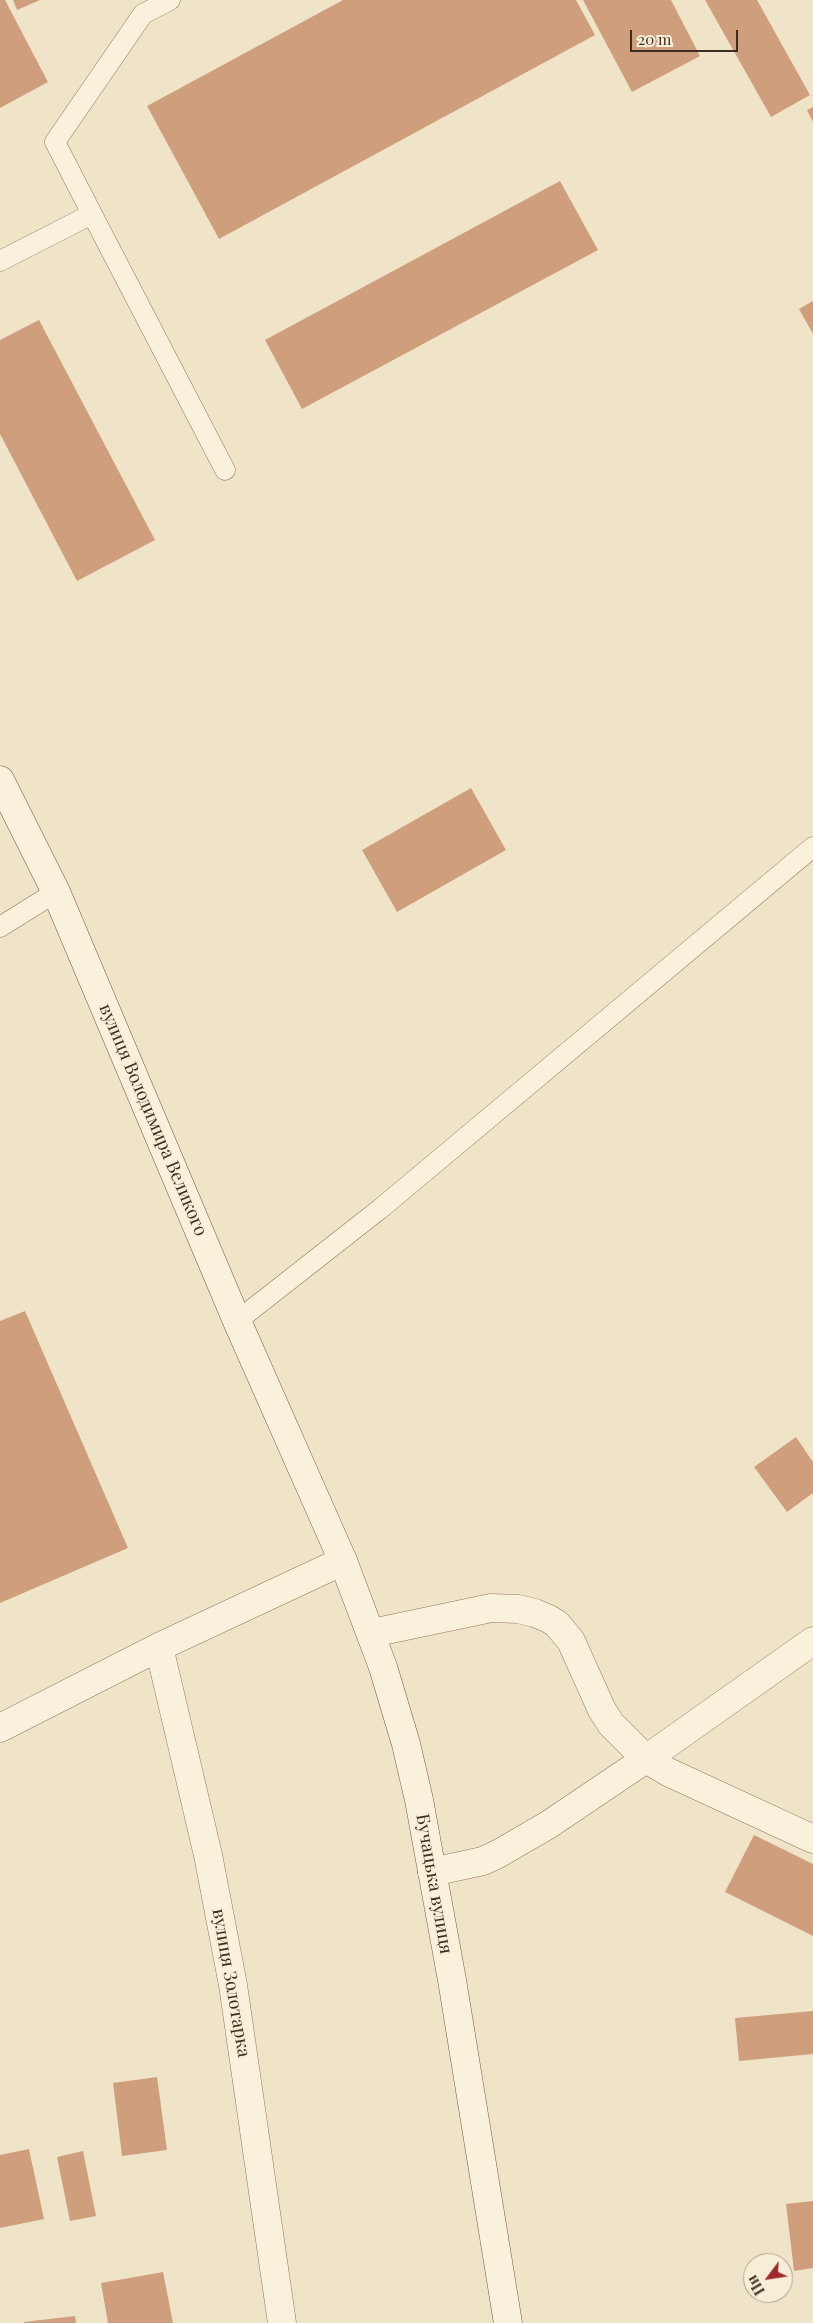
<!DOCTYPE html>
<html>
<head>
<meta charset="utf-8">
<style>
	body { margin:0 }
	#map { position:relative; width:813px; height:2323px; overflow:hidden; background:#f0e4c8; font-family:"Playfair Display",serif }
	canvas { display:block }
	.north { position:absolute; left:743px; top:2253px; width:50px; height:50px; box-sizing:border-box; background:#f7eed8; border:1px solid #ada18e; border-radius:50%; rotate:239deg; font-size:14px; font-weight:700; line-height:20px; text-align:center; color:#3d2e20 }
	.north::after { content:''; display:block; margin:auto; width:18px; height:22px; background:#9e2a2b; clip-path:polygon(50% 0,100% 100%,50% 72%,0 100%) }
	.scale { position:absolute; left:630px; top:30px; width:108px; height:22px; box-sizing:border-box; border:2px solid #3d2e20; border-top:0; padding-left:6px; font-size:15px; line-height:18px; white-space:nowrap; color:#3d2e20; -webkit-text-stroke:4px #f7eed8; paint-order:stroke }
</style>
</head>
<body>
<div id="map">
<canvas width="813" height="2323"></canvas>
<div class="north">Пн</div>
<div class="scale">20 m</div>
</div>
<script>
const context = document.querySelector('canvas').getContext('2d');
context.lineJoin = 'round';
function fill(path, color) { context.fillStyle = color; context.fill(path, 'evenodd'); }
const poly = rows => new Path2D(rows.map(r => 'M' + r).join(''));
function trace(path, color, width, dash) { context.strokeStyle = color; context.lineWidth = width; context.lineCap = dash ? 'butt' : 'round'; context.setLineDash(dash || []); context.stroke(path); }
function label(font, color, halo, rows, align = 'center') {
  context.font = font + ' "Playfair Display",serif'; context.lineWidth = 4; context.setLineDash([]); context.textBaseline = 'middle'; context.strokeStyle = halo; context.fillStyle = color; for (const [text, x, y, turn = 0] of rows) {
    context.save(); context.translate(x, y); context.rotate((+turn || 0) * Math.PI / 180); context.textAlign = isNaN(turn) ? turn : align; if (halo) context.strokeText(text, 0, 0); context.fillText(text, 0, 0); context.restore();
  }
}
fill(poly([
	[0,0,5,0,48,82,0,108],
	[13,0,40,0,17,10],
	[343,0,576,0,595,35,219,239,147,106],
	[583,0,671,0,700,56,632,92],
	[705,0,757,0,810,95,771,117],
	[813,107,813,122,807,110],
	[560,181,598,250,302,409,265,340],
	[813,301,813,334,799,309],
	[39,320,155,540,77,581,0,434,0,340],
	[471,788,506,850,397,912,362,850],
	[25,1311,128,1548,0,1603,0,1321],
	[796,1437,813,1462,813,1493,787,1512,754,1467],
	[754,1835,813,1864,813,1936,725,1892],
	[813,2011,813,2054,739,2061,735,2018],
	[157,2077,167,2150,122,2156,113,2083],
	[29,2149,44,2219,0,2228,0,2155],
	[83,2151,96,2216,70,2221,57,2157],
	[813,2201,813,2268,794,2271,786,2204],
	[163,2272,173,2323,108,2323,101,2283],
	[75,2316,76,2323,24,2323,24,2322]
]), '#cf9f7d');
const lane = poly([
	[92,214,55,142,143,14,170,0],
	[0,261,92,214,225,470],
	[0,927,56,892],
	[237,1321,380,1209,813,847]
]);
const street = poly([
	[372,1633,491,1608,518,1609,535,1613,549,1619,557,1624,571,1641,602,1710,611,1724,646,1759,813,1641],
	[159,1647,208,1855,233,1985,282,2323],
	[0,1728,159,1647,343,1561],
	[432,1872,483,1861,498,1854,548,1825,646,1759,668,1772,813,1839]
]);
const secondary = poly([
	[0,780,56,892,237,1321,343,1561,383,1667,406,1744,419,1800,452,1980,508,2323]
]);
trace(lane, '#8d765c', 21);
trace(street, '#8d765c', 29);
trace(secondary, '#6f573f', 29);
trace(lane, '#faf1dc', 20);
trace(street, '#faf1dc', 28);
trace(secondary, '#faf1dc', 28);
label('18px', '#3d2e20', '#f7eed8', [
	["вулиця Володимира Великого",153,1120,67],
	["Бучацька вулиця",434,1884,80],
	["вулиця Золотарка",231,1983,80]
]);
</script>
</body>
</html>
